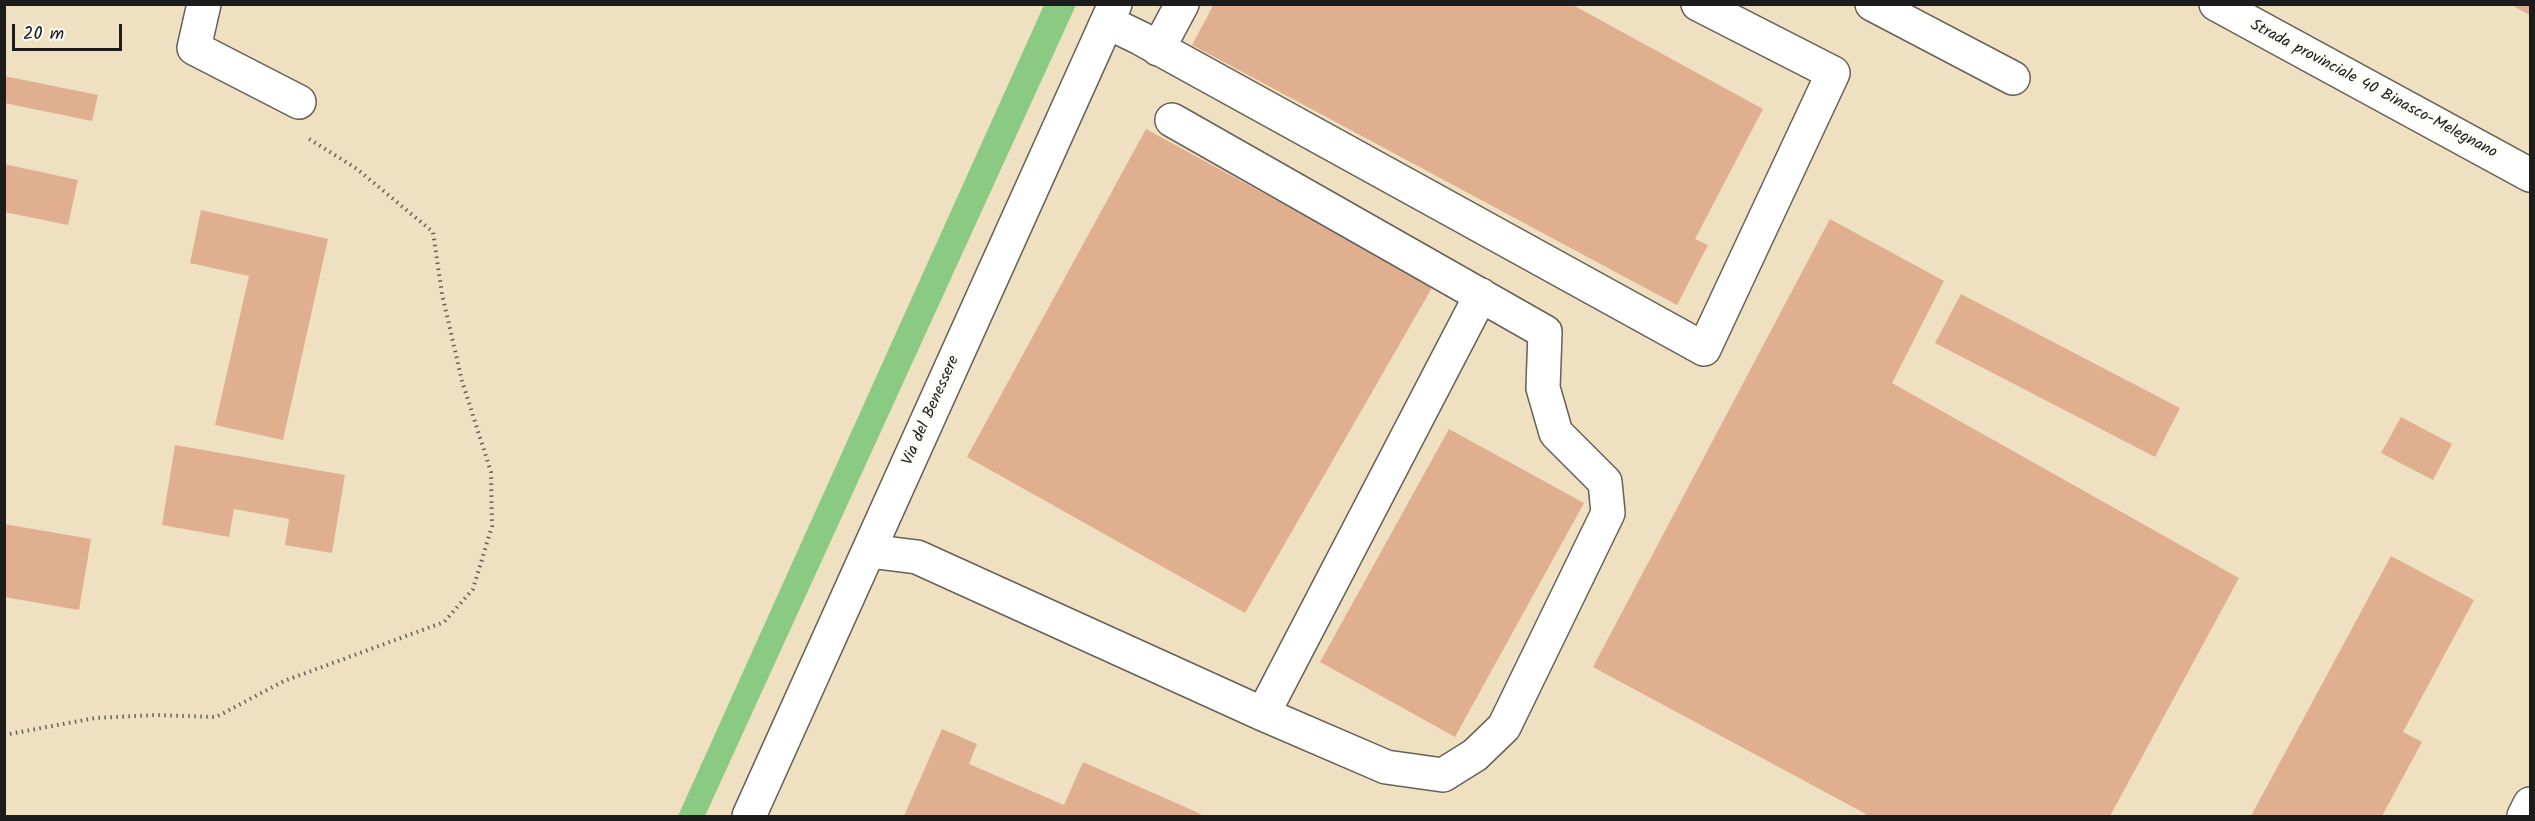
<!DOCTYPE html>
<html>
<head>
<meta charset="utf-8">
<style>
	body { margin:0 }
	#map { position:relative; width:2535px; height:821px; overflow:hidden; background:#efe0c1; font-family:Kalam,sans-serif }
	canvas { display:block }
	.frame { position:absolute; inset:0; border:6px solid #1c1c1c; pointer-events:none }
	.scale { position:absolute; left:12px; top:24px; width:110px; height:27px; box-sizing:border-box; border:3px solid #1c1c1c; border-top:0; padding-left:8px; font-size:18px; line-height:21px; white-space:nowrap; color:#1c1c1c; -webkit-text-stroke:4px #fdfcf7; paint-order:stroke }
</style>
</head>
<body>
<div id="map">
<canvas width="2535" height="821"></canvas>
<div class="frame"></div>
<div class="scale">20 m</div>
</div>
<script>
const context = document.querySelector('canvas').getContext('2d');
context.lineJoin = 'round';
function fill(path, color) { context.fillStyle = color; context.fill(path, 'evenodd'); }
const poly = rows => new Path2D(rows.map(r => 'M' + r).join(''));
function trace(path, color, width, dash) { context.strokeStyle = color; context.lineWidth = width; context.lineCap = dash ? 'butt' : 'round'; context.setLineDash(dash || []); context.stroke(path); }
function label(font, color, halo, rows, align = 'center') {
  context.font = font + ' Kalam,sans-serif'; context.lineWidth = 6; context.setLineDash([]); context.textBaseline = 'middle'; context.strokeStyle = halo; context.fillStyle = color; for (const [text, x, y, turn = 0] of rows) {
    context.save(); context.translate(x, y); context.rotate((+turn || 0) * Math.PI / 180); context.textAlign = isNaN(turn) ? turn : align; if (halo) context.strokeText(text, 0, 0); context.fillText(text, 0, 0); context.restore();
  }
}
fill(poly([
	[1044,5,1076,5,705,816,678,816]
]), '#8aca82');
fill(poly([
	[1214,4,1571,4,1763,109,1695,239,1708,245,1677,305,1192,45],
	[2516,4,2530,4,2530,15,2515,7],
	[4,76,98,95,92,121,4,103],
	[1146,129,1433,286,1245,613,967,457],
	[4,164,78,180,68,225,4,212],
	[201,210,328,239,283,440,215,425,249,276,190,263],
	[1830,219,1944,281,1892,383,2239,578,2110,816,1864,816,1866,814,1593,667],
	[1961,294,2180,408,2155,457,1935,343],
	[2401,417,2452,444,2433,480,2381,453],
	[1449,429,1584,503,1455,737,1320,662],
	[175,445,345,475,332,553,285,545,289,519,234,509,229,537,162,525],
	[4,524,91,539,79,610,4,597],
	[2391,556,2474,600,2403,732,2422,742,2382,816,2251,816],
	[942,729,977,744,969,764,1064,805,1083,762,1201,814,1200,816,904,816]
]), '#dfaf90');
const minor = poly([
	[204,4,194,48,299,102],
	[1872,4,2013,78],
	[1107,22,1140,38,1704,349,1833,73,1698,4],
	[1158,49,1182,4],
	[869,551,917,557,1263,714,1386,767,1443,775,1475,755,1504,727,1608,513,1605,482,1556,433,1543,388,1545,332,1172,120],
	[1263,714,1481,295],
	[749,816,1115,4],
	[2524,816,2530,804]
]);
const major = poly([
	[2216,4,2530,175]
]);
trace(minor, '#666156', 36);
trace(major, '#666156', 36);
trace(poly([
	[4,735,95,718,156,715,216,717,284,681,444,622,473,589,492,526,491,472,462,381,442,294,433,232,357,169,306,137]
]), '#666156', 4, [1.5, 4.5]);
trace(minor, '#fff', 33);
trace(major, '#fff', 33);
label('16px', '#1c1c1c', '#fdfcf7', [
	["Strada provinciale 40 Binasco-Melegnano",2373,90,28],
	["Via del Benessere",932,411,-66]
]);
</script>
</body>
</html>
